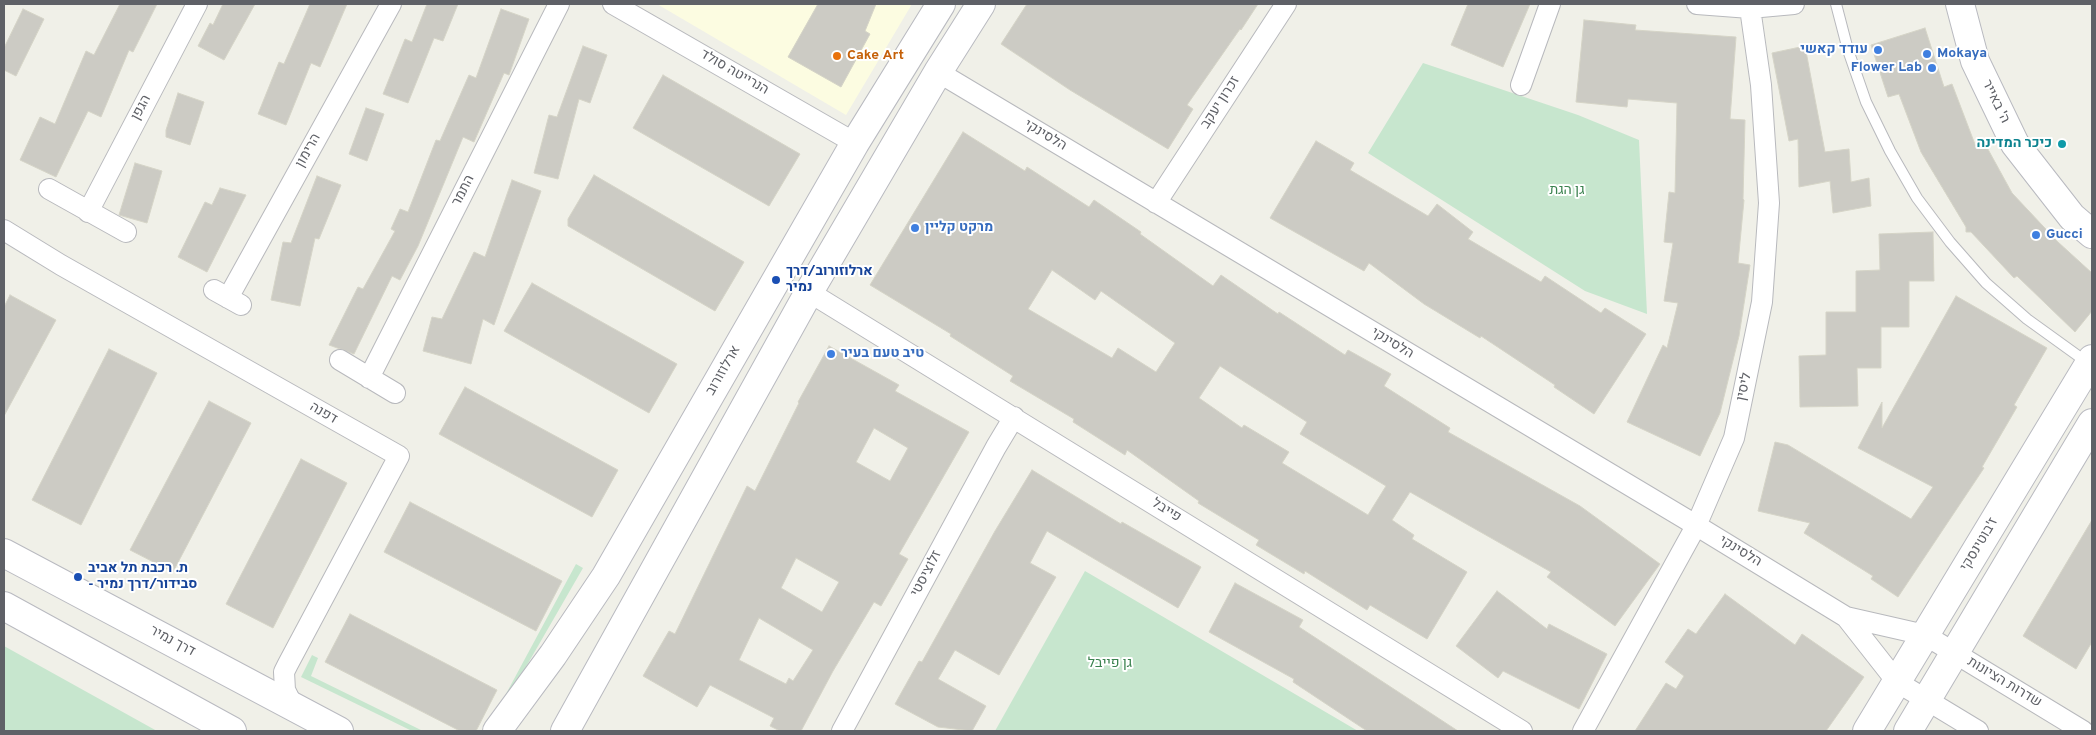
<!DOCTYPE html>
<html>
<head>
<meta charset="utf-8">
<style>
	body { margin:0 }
	#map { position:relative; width:2096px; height:735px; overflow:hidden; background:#f0f0e8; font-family:Overpass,sans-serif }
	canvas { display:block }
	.frame { position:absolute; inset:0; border:5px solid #5f6167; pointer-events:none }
</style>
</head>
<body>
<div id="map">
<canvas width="2096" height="735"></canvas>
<div class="frame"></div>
</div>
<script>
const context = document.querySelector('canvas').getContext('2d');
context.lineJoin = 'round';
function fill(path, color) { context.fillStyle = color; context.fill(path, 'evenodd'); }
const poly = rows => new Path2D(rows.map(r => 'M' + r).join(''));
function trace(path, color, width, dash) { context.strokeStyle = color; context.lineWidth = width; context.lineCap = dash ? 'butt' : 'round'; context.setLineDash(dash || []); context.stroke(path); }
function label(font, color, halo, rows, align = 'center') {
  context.font = font + ' Overpass,Heebo,sans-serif'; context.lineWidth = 4; context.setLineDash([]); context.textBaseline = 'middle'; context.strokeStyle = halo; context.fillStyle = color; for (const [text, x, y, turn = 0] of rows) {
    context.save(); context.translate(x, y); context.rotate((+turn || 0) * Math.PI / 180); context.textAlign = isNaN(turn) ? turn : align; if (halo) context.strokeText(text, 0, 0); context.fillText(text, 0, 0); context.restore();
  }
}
fill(poly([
	[657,4,912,4,846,115]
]), '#fcfce1');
fill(poly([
	[1423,63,1578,115,1639,140,1647,314,1585,291,1368,153],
	[576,564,583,568,489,731,486,731],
	[1085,571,1358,731,995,731],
	[4,646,157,731,4,731],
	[312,655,318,658,311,676,423,731,412,731,301,677]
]), '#c7e6ce');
const building = poly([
	[120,4,157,4,133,52,129,50,101,117,88,111,56,177,20,160,40,117,55,124,86,51,94,55,120,4],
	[223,4,255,4,224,60,198,46,210,23,213,25,223,4],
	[310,4,347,4,320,67,311,63,286,125,258,114,279,62,284,64,310,4],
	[427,4,458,4,443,41,434,38,408,103,383,94,405,39,412,42,427,4],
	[818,4,876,4,865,31,870,34,841,87,788,57,818,4],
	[1027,4,1258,4,1241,30,1240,29,1187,105,1193,109,1168,149,1070,90,1001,44,1027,4],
	[1468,4,1530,4,1503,67,1451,45,1468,4],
	[23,9,44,19,16,76,4,70,4,48,23,9],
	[501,9,529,19,509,75,504,73,474,142,463,137,418,246,400,280,392,276,354,354,329,345,358,287,363,289,395,231,391,229,400,209,408,212,436,140,440,141,469,75,476,78,501,9],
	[1584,20,1636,25,1635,30,1736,37,1730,119,1745,120,1743,199,1744,200,1738,263,1750,265,1739,336,1720,413,1700,456,1627,422,1663,345,1667,348,1678,303,1664,301,1673,243,1664,242,1669,192,1675,193,1677,103,1628,99,1627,107,1576,102,1584,20],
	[1925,28,1944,87,1952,84,1976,147,1984,142,2012,193,2058,242,2092,273,2092,311,2075,332,2017,276,2014,278,1971,232,1966,232,1966,227,1921,152,1899,94,1888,97,1871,45,1925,28],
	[583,46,607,55,590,103,579,99,558,179,534,173,549,115,557,117,583,46],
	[1805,46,1825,152,1849,149,1851,182,1869,178,1871,206,1833,213,1830,181,1799,187,1798,139,1789,141,1772,53,1805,46],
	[663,75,800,154,769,206,633,128,663,75],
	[178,93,204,102,190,145,166,137,166,130,178,93],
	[366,108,384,114,367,161,349,154,366,108],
	[963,132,1025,171,1027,167,1089,207,1094,200,1141,232,1140,234,1213,286,1221,275,1278,314,1279,312,1345,355,1348,350,1391,374,1384,386,1450,428,1448,432,1580,506,1660,564,1615,626,1547,577,1551,572,1410,492,1392,520,1414,535,1412,539,1467,572,1427,639,1370,605,1367,610,1305,571,1304,574,1256,545,1259,540,1198,503,1199,501,1127,450,1125,455,1073,422,1074,419,1010,381,1013,376,950,336,951,334,870,285,963,132],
	[1052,270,1095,300,1101,291,1175,343,1156,372,1118,348,1112,358,1028,309,1052,270],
	[1220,366,1307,422,1300,434,1386,486,1368,515,1282,463,1289,452,1244,425,1242,428,1199,398,1220,366],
	[1316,141,1354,163,1350,170,1428,216,1437,204,1473,232,1468,239,1541,282,1545,276,1601,313,1605,308,1646,334,1594,414,1554,387,1555,385,1481,336,1480,338,1424,304,1369,263,1364,271,1270,218,1316,141],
	[135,163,162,171,147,223,119,215,135,163],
	[594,175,744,262,715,311,568,226,568,219,594,175],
	[317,176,341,185,319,239,315,238,300,306,271,300,283,242,291,243,317,176],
	[512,180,541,191,494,325,483,319,471,364,423,351,432,317,442,319,474,252,485,257,512,180],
	[220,188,246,195,207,272,178,257,205,202,212,205,220,188],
	[1933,232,1934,281,1909,281,1909,327,1881,327,1881,368,1857,368,1858,406,1800,407,1799,356,1826,355,1826,312,1856,312,1856,271,1880,270,1879,234,1933,232],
	[532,283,677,364,649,413,504,331,532,283],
	[10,295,56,320,4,416,4,307,10,295],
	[1956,296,2047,348,2014,405,2017,407,1982,467,1984,468,1898,597,1871,579,1873,576,1804,533,1810,523,1758,511,1775,442,1788,445,1911,519,1933,487,1858,448,1882,402,1882,428,1956,296],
	[829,346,899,385,895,391,969,432,899,554,908,559,881,606,874,602,833,671,801,731,780,731,770,726,774,718,710,685,697,707,643,676,669,631,675,634,747,486,755,491,799,403,798,402,829,346],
	[874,428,908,448,890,481,856,462,874,428],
	[796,558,839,582,822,612,781,588,796,558],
	[759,618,813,650,793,681,789,678,786,684,739,660,759,618],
	[109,349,157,373,81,525,32,500,109,349],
	[465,387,618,470,592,517,439,434,465,387],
	[209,401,251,423,173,572,130,550,209,401],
	[301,459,347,483,273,628,226,604,301,459],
	[1032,470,1121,524,1122,522,1201,567,1178,608,1047,531,1030,563,1056,577,999,675,955,650,938,679,986,706,972,731,938,727,895,704,919,661,922,662,995,531,1032,470],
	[410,502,562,581,536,631,384,552,410,502],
	[2092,520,2092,642,2076,669,2023,636,2092,520],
	[1235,583,1303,620,1299,627,1458,731,1367,731,1293,682,1294,679,1209,632,1235,583],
	[1497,591,1547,629,1549,624,1607,654,1579,709,1503,671,1498,678,1456,646,1497,591],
	[1725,594,1795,645,1802,634,1864,677,1826,731,1635,731,1666,683,1676,689,1684,676,1665,662,1688,629,1696,634,1725,594],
	[350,614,497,690,476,731,460,731,325,662,350,614]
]);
fill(building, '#cccbc4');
trace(building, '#d5d4c7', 1);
const lane = poly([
	[1836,4,1848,50,1866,102,1890,151,1917,198,1950,242,1986,283,2027,319,2088,363]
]);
const street = poly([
	[613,4,855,143],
	[1697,4,1750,8,1794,4],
	[938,72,1684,518,1846,617,1925,635,2083,731],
	[1521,85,1550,4],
	[49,189,126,232],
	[1156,203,1286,4],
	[88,212,197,4],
	[4,230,61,265,399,456,288,664,284,672,285,690,293,706],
	[214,290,241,305],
	[809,292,1522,731],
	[228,298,391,4],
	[340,360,395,393],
	[369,378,559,4],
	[1846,617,1897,682,1978,731],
	[842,731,996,447,1014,417],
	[1583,731,1696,526,1734,438,1762,302,1769,203,1761,85,1750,8]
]);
const secondary = poly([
	[1960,4,1975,61,2015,144,2072,217,2092,234],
	[4,553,339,731],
	[4,606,232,731],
	[497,731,553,655,606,576,855,143,941,4],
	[565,731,809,292,938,72,981,4],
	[1867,731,2092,359],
	[1908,731,2092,423]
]);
trace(lane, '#b8b9bd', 12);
trace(street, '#b8b9bd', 22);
trace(secondary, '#b9bac0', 30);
trace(lane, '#fff', 10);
trace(street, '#fff', 20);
trace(secondary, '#fff', 28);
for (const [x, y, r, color] of [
	[1878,50,5,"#3f7fe0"],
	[1927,54,5,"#3f7fe0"],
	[837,56,5,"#e8710a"],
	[1932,68,5,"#3f7fe0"],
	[2062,144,5,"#0f9aa8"],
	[915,228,5,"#3f7fe0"],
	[2036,235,5,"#3f7fe0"],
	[776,280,5,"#1a4fb4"],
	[831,354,5,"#3f7fe0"],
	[78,577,5,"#1a4fb4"]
]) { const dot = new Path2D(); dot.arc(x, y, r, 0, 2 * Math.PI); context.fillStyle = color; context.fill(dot); trace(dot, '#fff', 2); }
label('bold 14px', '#366cbe', '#fff', [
	["עודד קאשי",1868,50,"right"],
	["Mokaya",1937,54],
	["Flower Lab",1922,68,"right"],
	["מרקט קליין",925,228],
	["Gucci",2046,235],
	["טיב טעם בעיר",841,354]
], 'left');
label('bold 14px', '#c56008', '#fff', [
	["Cake Art",847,56]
], 'left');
label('14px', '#5f6167', '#fff', [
	["הנרייטה סולד",734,73,30],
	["ה' באייר",1995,102,64],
	["זכרון יעקב",1221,103,-57],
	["הגפן",142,108,-62],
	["הלסינקי",1045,136,31],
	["הרימון",309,151,-61],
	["התמר",464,191,-63],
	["הלסינקי",1392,344,31],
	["ארלוזורוב",724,371,-60],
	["ליסין",1745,387,-78],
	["דפנה",323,414,30],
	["פייבל",1166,511,32],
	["ז'בוטינסקי",1980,545,-59],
	["הלסינקי",1740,552,31],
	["זלוציסטי",927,574,-62],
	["דרך נמיר",172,642,28],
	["שדרות הציונות",2004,683,31]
]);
label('bold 14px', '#0d838f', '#fff', [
	["כיכר המדינה",2052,144]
], 'right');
label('14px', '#3b824f', '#fff', [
	["גן הגת",1567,191],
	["גן פייבל",1110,664]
]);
label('bold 14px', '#164399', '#fff', [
	["ארלוזורוב/דרך",786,272],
	["נמיר",786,288],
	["ת. רכבת תל אביב",88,569],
	["- סבידור/דרך נמיר",88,585]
], 'left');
</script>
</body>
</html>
